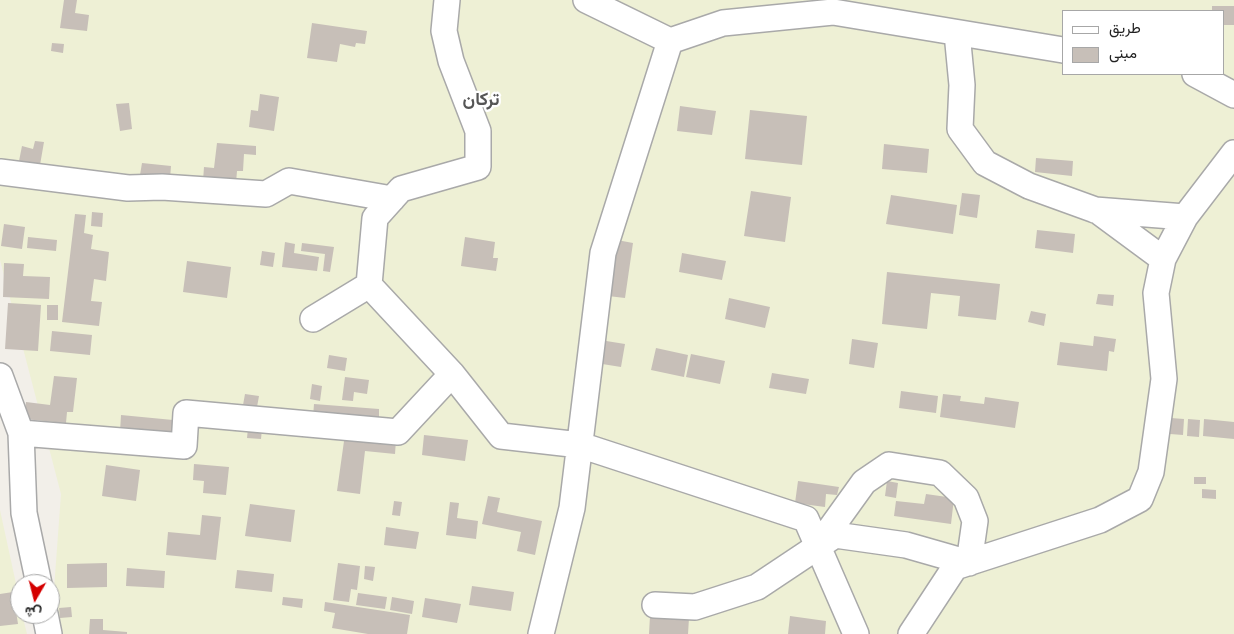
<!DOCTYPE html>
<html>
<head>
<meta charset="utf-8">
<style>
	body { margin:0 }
	#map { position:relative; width:1234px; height:634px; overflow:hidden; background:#f2efe9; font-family:"DM Sans",Vazirmatn,sans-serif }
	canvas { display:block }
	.legend { position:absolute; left:1062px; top:10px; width:162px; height:65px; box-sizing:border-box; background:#fff; border:1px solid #a7a7a7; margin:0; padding:6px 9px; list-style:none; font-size:15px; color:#222 }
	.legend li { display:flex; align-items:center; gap:10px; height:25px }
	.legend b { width:25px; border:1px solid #a7a7a7 }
	.north { position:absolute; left:10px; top:574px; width:50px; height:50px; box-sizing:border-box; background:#fff; border:1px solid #a7a7a7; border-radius:50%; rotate:188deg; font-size:14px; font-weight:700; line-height:20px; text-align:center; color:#222 }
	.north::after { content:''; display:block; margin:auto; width:18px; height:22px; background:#d40000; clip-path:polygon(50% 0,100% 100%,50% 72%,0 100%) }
</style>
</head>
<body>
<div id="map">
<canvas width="1234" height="634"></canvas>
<ul class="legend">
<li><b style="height:6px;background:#fff"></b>طريق</li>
<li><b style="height:14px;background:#c7bfb8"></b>مبنى</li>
</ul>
<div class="north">ش</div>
</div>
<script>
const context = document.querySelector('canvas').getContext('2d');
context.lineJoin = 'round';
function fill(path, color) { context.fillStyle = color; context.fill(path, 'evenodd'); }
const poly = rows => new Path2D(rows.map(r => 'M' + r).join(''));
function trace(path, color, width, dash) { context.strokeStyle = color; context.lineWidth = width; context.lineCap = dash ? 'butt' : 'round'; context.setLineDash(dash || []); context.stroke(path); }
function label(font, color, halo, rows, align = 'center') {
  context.font = font + ' "DM Sans",Vazirmatn,sans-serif'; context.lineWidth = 4.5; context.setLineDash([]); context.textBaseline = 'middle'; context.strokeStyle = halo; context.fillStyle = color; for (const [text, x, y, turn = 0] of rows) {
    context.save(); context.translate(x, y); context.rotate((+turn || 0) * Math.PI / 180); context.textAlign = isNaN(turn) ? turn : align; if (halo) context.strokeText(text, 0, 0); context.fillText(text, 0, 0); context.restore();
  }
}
fill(poly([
	[0,0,1234,0,1234,634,56,634,52,616,61,494,0,260],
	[1063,11,1223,11,1223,74,1063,74],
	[0,510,20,602,20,614,22,614,27,634,0,634]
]), '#eef0d5');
fill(poly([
	[64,0,77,0,75,13,89,15,87,31,60,28],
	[1212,6,1234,6,1234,25,1223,25,1223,11,1212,11],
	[312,23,367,31,365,44,356,43,355,47,340,44,337,62,307,58],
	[52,43,64,44,63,53,51,51],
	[260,94,279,97,274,131,249,127,251,110,258,111],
	[129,103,132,129,120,131,116,104],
	[680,106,716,111,712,135,677,131],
	[750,110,807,116,802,165,745,159],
	[35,141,44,142,40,165,19,161,22,146,33,149],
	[217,143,256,146,256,155,244,154,243,171,237,171,236,183,203,181,204,167,214,168],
	[884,144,929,149,927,173,882,169],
	[1036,158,1073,161,1072,176,1035,172],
	[142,163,171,166,170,179,140,175],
	[751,191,791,197,785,242,744,236],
	[962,193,980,195,977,218,959,215],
	[891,195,957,205,953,234,886,224],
	[92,212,103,213,102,227,91,226],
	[75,214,86,215,84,233,93,235,91,249,109,252,106,281,94,279,91,301,102,302,99,326,62,322],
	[4,224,25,227,22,249,1,246],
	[1037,230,1075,234,1073,253,1035,248],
	[28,237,57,240,56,251,27,248],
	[465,237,495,242,493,258,498,258,496,271,461,266],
	[617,240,633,243,625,298,608,296],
	[285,242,295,244,294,253,319,257,317,271,282,267],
	[302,243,334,247,330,272,323,271,325,254,301,251],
	[262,251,275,253,273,267,260,265],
	[682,253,726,261,722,280,679,272],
	[187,261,231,267,227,298,183,292],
	[4,263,24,264,23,276,50,277,49,299,3,297],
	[887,272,1000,284,996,320,958,316,960,296,931,293,927,329,882,324],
	[1098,294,1114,295,1113,306,1096,304],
	[729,298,770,307,765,328,725,319],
	[8,303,41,305,38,351,5,349],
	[47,305,58,305,58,320,47,320],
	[1031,311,1046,314,1044,326,1028,322],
	[52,331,92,335,90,355,50,351],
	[1094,336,1116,339,1114,352,1109,351,1107,371,1057,365,1060,342,1093,346],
	[852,339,878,343,874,368,849,364],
	[600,340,625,344,621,367,596,363],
	[656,348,688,355,684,377,651,370],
	[691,354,725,361,720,384,686,377],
	[329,355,347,358,345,371,327,368],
	[772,373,809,379,806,394,769,388],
	[54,376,77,378,73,412,67,412,66,423,24,419,26,402,50,405],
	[345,377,369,380,367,394,354,392,353,401,342,400],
	[312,384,322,386,320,401,310,399],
	[901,391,938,396,936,413,899,408],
	[245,394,259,396,257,407,243,405],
	[943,394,961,396,960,401,984,404,985,397,1019,402,1015,428,940,417],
	[314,404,379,409,379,421,313,417],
	[121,415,173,420,172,436,120,432],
	[1171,418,1184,419,1183,435,1170,434],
	[1188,419,1200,420,1199,437,1187,436],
	[1204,419,1234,422,1234,439,1203,436],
	[248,428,262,429,261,439,247,438],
	[345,434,396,440,395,454,365,451,360,494,337,491],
	[424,435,468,440,465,461,422,455],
	[194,464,229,467,226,495,203,493,204,481,193,480],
	[106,465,140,470,136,501,102,496],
	[1194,477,1206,477,1206,484,1194,484],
	[798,481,839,487,837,495,826,494,825,507,795,503],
	[887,481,898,483,896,498,885,496],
	[1202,489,1216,490,1216,499,1202,498],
	[926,494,954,498,951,524,894,516,896,501,924,504],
	[488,496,500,498,497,512,542,521,535,555,517,551,521,532,482,524],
	[394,501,402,502,400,516,392,515],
	[450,502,459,503,457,518,478,521,476,539,446,535],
	[250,504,295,510,291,542,245,536],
	[202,515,221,517,216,560,166,555,168,532,200,535],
	[386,527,419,532,416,549,384,545],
	[107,563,107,587,67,588,67,564],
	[338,563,360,566,357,590,351,589,349,602,333,600],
	[365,566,375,567,373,581,364,579],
	[127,568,165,571,164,588,126,586],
	[237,570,274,574,272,592,235,588],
	[472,586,514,592,511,611,469,605],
	[13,592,18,624,0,626,0,594],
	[358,593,387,597,385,609,356,605],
	[283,597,303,599,302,608,282,605],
	[392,597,414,601,412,614,390,610],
	[425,598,461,604,457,623,422,617],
	[325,602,410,615,407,634,368,634,332,628,335,613,324,611],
	[71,607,72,617,60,618,59,608],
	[650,616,689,618,688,634,649,634],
	[790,616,826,621,825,634,788,634],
	[90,619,103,619,103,630,127,632,127,634,89,634]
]), '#c7bfb8');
const minor = poly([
	[586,0,670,41,723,23,833,12,1063,50],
	[957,33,962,85,960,129,985,163,1029,186,1098,211,1163,259],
	[1195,74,1234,95],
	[0,172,128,188,162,187,266,194,289,181,392,199],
	[1095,210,1185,217],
	[369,285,375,218,401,189,478,167,478,131,451,61,444,31,447,0],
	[313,319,369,285,452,374],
	[0,376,21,433,24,513,39,584],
	[21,433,184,446,186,413,398,432,452,374,501,436,580,445,806,519,856,634],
	[655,605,695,607,757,587,835,535,906,545,969,563,975,521,966,498,940,473,889,465,864,482,818,546],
	[45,614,49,634],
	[541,634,572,508,603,253,670,41],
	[911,634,955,567,1100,520,1140,499,1151,472,1164,379,1156,293,1163,259,1185,217,1234,153]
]);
trace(minor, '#a9a9a9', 28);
trace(minor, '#fff', 25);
label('bold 18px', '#555', '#fff', [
	["تركان",481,100]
]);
</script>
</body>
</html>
